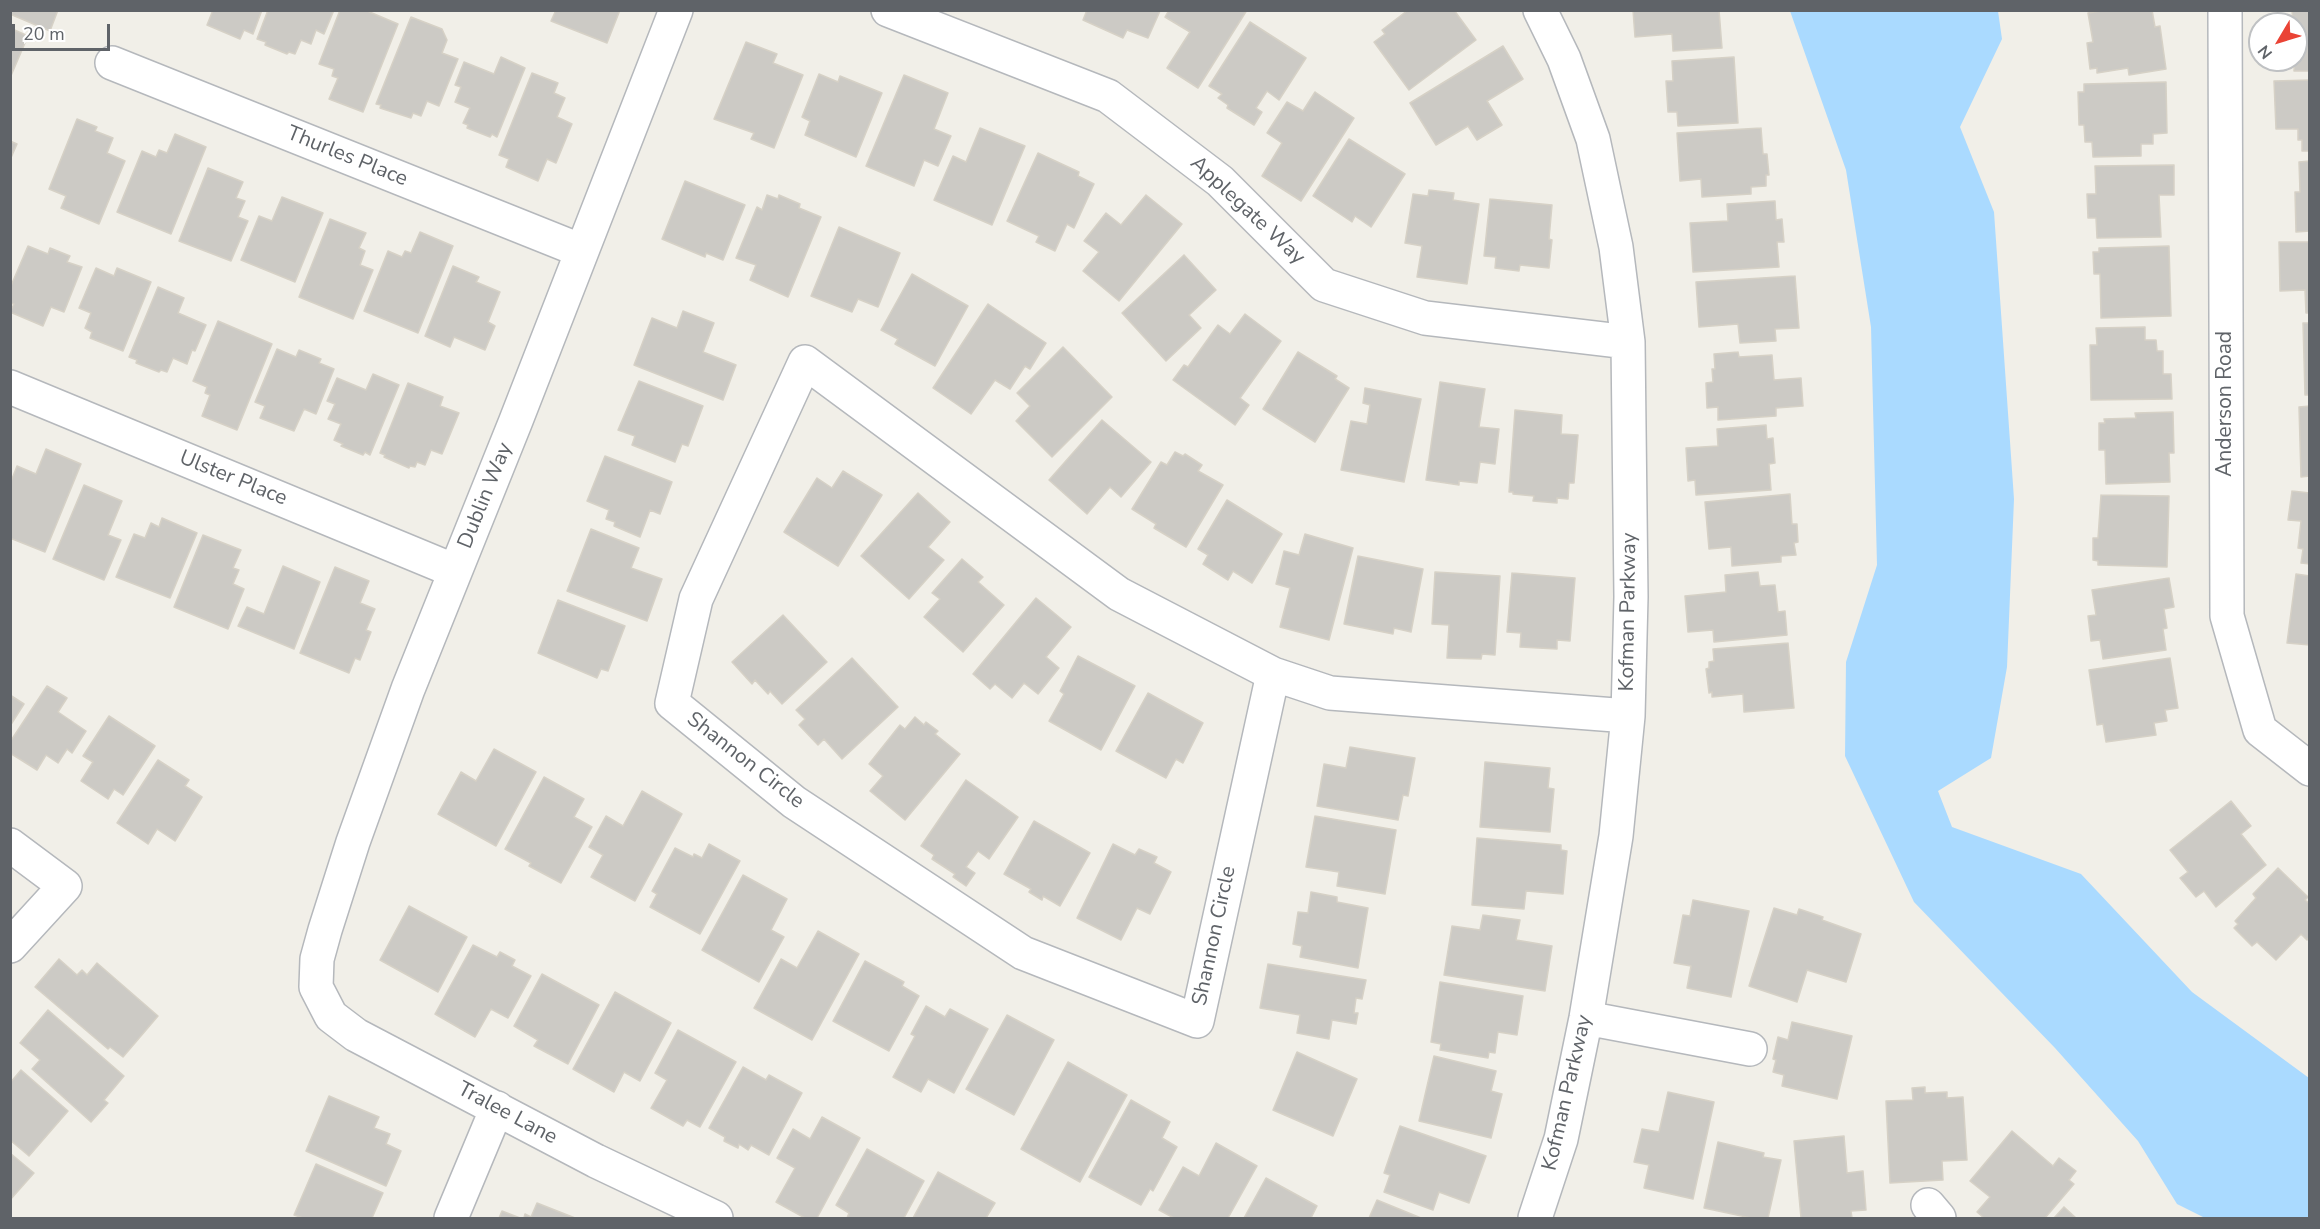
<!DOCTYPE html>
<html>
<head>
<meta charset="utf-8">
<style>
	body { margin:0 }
	#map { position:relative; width:2320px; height:1229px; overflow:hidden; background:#f1efe8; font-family:"Nunito Sans",sans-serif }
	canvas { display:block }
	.frame { position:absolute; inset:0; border:12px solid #5f6368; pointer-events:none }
	.north { position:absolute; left:2248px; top:12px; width:60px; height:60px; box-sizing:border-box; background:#fff; border:2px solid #bfc1c3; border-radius:50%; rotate:232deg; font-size:16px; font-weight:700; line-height:24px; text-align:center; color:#5f6368 }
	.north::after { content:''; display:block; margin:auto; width:21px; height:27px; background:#ea4335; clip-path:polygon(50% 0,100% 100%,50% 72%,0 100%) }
	.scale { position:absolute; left:12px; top:24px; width:98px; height:27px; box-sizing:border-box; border:3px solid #5f6368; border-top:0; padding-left:8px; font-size:18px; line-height:21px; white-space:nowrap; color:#5f6368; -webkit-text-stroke:4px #fff; paint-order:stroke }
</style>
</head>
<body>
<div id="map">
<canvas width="2320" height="1229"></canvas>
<div class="frame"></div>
<div class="north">N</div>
<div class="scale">20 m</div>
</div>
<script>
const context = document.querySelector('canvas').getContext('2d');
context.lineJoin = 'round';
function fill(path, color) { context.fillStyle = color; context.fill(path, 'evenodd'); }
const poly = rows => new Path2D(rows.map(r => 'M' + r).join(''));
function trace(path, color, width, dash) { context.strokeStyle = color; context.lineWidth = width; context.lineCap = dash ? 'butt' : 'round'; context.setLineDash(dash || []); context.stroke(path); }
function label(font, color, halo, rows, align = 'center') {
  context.font = font + ' "Nunito Sans",sans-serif'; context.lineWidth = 4.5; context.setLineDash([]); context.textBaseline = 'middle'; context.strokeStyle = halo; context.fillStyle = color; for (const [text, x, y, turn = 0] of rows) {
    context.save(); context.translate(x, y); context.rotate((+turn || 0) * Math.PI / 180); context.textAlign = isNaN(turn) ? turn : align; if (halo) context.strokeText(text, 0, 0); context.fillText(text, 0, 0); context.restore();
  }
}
fill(poly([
	[1790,11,1998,11,2002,39,1960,127,1994,212,2014,499,2007,667,1991,758,1938,791,1952,827,2081,874,2192,992,2309,1078,2309,1218,2205,1218,2177,1204,2138,1141,2055,1048,1914,902,1845,756,1846,662,1877,565,1871,327,1846,170]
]), '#aadaff');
const building = poly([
	[10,10,58,10,50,31,10,14,10,10],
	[213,10,262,10,253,34,244,30,240,39,207,25,213,10],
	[268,10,334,10,324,34,316,30,311,44,301,40,295,54,289,52,287,54,265,45,266,42,257,39,268,10],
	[340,10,365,10,398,24,363,112,329,99,338,78,332,76,334,69,319,64,340,10],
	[556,10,620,10,607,43,551,21,556,10],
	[1087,10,1158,10,1160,11,1148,38,1127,30,1123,38,1083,20,1087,10],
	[1169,10,1247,10,1198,88,1167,68,1190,32,1165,17,1169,10],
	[1408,10,1454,10,1476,40,1409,90,1374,42,1385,34,1382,30,1408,10],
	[1633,10,1719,10,1722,48,1673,51,1672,34,1635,37,1633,10],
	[2152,10,2155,27,2160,26,2166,69,2129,75,2128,68,2097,73,2097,68,2090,69,2087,43,2093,42,2088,13,2107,10,2152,10],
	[2292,10,2310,10,2310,71,2294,71,2296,24,2293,24,2292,10],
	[411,17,442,29,447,40,442,53,458,59,439,106,427,101,421,116,413,113,411,118,380,108,381,105,376,104,411,17],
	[1250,22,1306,58,1279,100,1267,91,1256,108,1262,112,1254,125,1227,108,1228,105,1218,98,1222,94,1209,86,1250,22],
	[10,28,28,36,10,78,10,28],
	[746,42,777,54,773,63,803,75,774,148,751,139,754,133,714,119,746,42],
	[1503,46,1523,79,1487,101,1502,125,1477,140,1468,126,1436,145,1410,103,1503,46],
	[501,57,525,68,497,137,492,134,490,137,467,128,468,125,463,123,470,108,455,102,461,87,455,85,464,62,494,74,501,57],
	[1734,57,1738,123,1678,126,1677,112,1668,112,1666,81,1673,81,1672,61,1734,57],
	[532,73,558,83,554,93,565,98,557,117,572,124,556,163,547,159,538,181,506,167,509,159,499,155,532,73],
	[819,74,838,82,840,76,882,93,856,157,805,135,810,121,802,117,819,74],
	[904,75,948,93,934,129,951,136,938,166,924,160,914,186,866,166,904,75],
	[2310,80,2310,151,2302,151,2302,140,2298,140,2298,129,2276,129,2274,81,2310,80],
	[2166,82,2167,133,2153,134,2153,144,2141,144,2141,156,2093,157,2092,142,2085,142,2084,125,2079,125,2078,92,2084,92,2084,84,2166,82],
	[1315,92,1354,118,1301,201,1262,176,1282,143,1267,133,1287,102,1303,111,1315,92],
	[77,119,97,127,95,131,113,138,107,153,125,161,99,224,61,208,66,196,49,189,77,119],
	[980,128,1025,146,992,225,934,200,953,156,966,162,980,128],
	[1761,128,1763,154,1767,154,1769,175,1766,175,1766,186,1751,187,1751,194,1702,197,1701,179,1680,181,1677,133,1761,128],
	[175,134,206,147,171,234,117,212,142,151,156,157,159,150,167,153,175,134],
	[1349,139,1405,174,1371,227,1355,216,1352,222,1313,196,1349,139],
	[10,141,17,144,10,160,10,141],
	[1038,153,1079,172,1078,176,1094,184,1074,228,1067,224,1055,251,1036,242,1039,236,1007,221,1038,153],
	[2310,161,2310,231,2296,232,2295,192,2300,192,2299,162,2310,161],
	[2174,165,2174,195,2159,195,2161,237,2097,238,2096,218,2088,218,2087,194,2096,194,2095,166,2174,165],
	[208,168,243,182,236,198,245,201,238,217,248,221,231,261,179,241,208,168],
	[685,181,745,205,723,260,706,253,705,257,662,239,685,181],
	[1429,190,1454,193,1453,200,1479,204,1467,284,1417,277,1422,246,1405,243,1413,194,1428,196,1429,190],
	[767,195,778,199,779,195,800,204,799,208,821,217,788,297,750,280,756,265,736,258,757,207,762,210,767,195],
	[1146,195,1182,224,1119,301,1083,271,1099,252,1084,241,1106,213,1121,225,1146,195],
	[282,197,323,213,295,282,241,260,259,216,272,221,282,197],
	[1490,199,1552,205,1549,239,1552,240,1549,268,1520,265,1519,271,1495,268,1496,257,1484,256,1490,199],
	[1775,201,1776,220,1782,219,1784,242,1777,242,1779,267,1693,272,1690,223,1728,221,1727,204,1775,201],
	[330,219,366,233,359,248,365,251,360,265,373,270,353,319,299,297,330,219],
	[839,227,900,253,878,307,858,299,852,312,811,296,839,227],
	[420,232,453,246,418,333,364,311,388,251,402,257,405,251,411,253,420,232],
	[2279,242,2310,242,2310,313,2306,313,2305,290,2280,291,2279,242],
	[28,246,48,254,50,248,70,256,67,262,82,267,64,312,51,307,43,326,10,312,14,304,10,303,10,288,28,246],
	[2169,246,2171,316,2101,318,2100,274,2094,274,2093,252,2099,252,2099,248,2169,246],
	[1184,255,1216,290,1189,315,1201,328,1166,361,1122,313,1184,255],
	[453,266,479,277,476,282,500,292,488,322,495,326,485,350,454,337,450,347,425,336,453,266],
	[96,268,114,276,117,268,151,282,123,351,90,338,92,332,85,328,91,313,79,308,96,268],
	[912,274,968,306,935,366,895,344,898,339,881,330,912,274],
	[1795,276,1799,328,1775,329,1776,341,1740,343,1738,324,1699,327,1696,282,1795,276],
	[158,287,184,298,178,313,206,325,195,351,192,350,187,364,173,358,167,372,161,370,159,372,136,363,137,360,129,357,158,287],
	[988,304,1046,343,1030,369,1025,366,1010,389,995,380,971,414,933,388,988,304],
	[683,311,714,323,703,352,736,365,723,400,634,365,652,318,677,328,683,311],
	[1245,314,1281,341,1240,398,1249,405,1235,425,1173,380,1184,365,1188,367,1218,325,1230,334,1245,314],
	[218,321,272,344,237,430,202,416,210,395,205,393,207,387,193,381,218,321],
	[2303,323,2310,323,2310,395,2305,395,2303,323],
	[2145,327,2145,340,2156,340,2157,351,2163,351,2163,374,2171,374,2172,399,2091,400,2090,345,2097,345,2096,328,2145,327],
	[1063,347,1112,397,1052,457,1016,421,1030,406,1017,393,1063,347],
	[277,349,296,357,299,350,321,359,319,363,334,369,316,414,304,409,294,431,260,418,265,406,255,402,277,349],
	[1298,352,1337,376,1335,379,1349,388,1315,442,1263,409,1298,352],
	[1738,352,1739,357,1772,355,1774,380,1801,378,1803,406,1776,408,1776,416,1718,420,1718,407,1707,408,1706,383,1713,382,1712,369,1715,369,1714,354,1738,352],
	[373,374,399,385,370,455,365,452,363,455,341,446,343,444,334,440,341,424,328,419,335,404,327,401,337,378,366,390,373,374],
	[639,381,703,406,688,446,682,444,675,462,632,445,635,436,618,430,639,381],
	[1440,382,1485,389,1479,427,1499,429,1495,464,1480,462,1477,483,1459,481,1459,485,1426,480,1440,382],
	[408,383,443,397,440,406,459,413,442,454,431,450,425,465,417,462,415,467,410,466,409,468,384,457,385,455,380,453,408,383],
	[1365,388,1421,399,1404,482,1341,470,1351,421,1367,424,1370,405,1363,403,1365,388],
	[2310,406,2310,476,2301,477,2299,407,2310,406],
	[1515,410,1562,415,1561,434,1578,435,1574,483,1569,483,1568,499,1557,498,1557,503,1533,501,1534,496,1513,494,1513,492,1509,492,1515,410],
	[2173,412,2174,453,2169,453,2170,482,2106,484,2105,450,2099,450,2099,423,2105,423,2104,419,2136,418,2135,413,2173,412],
	[1102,420,1151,462,1121,497,1110,487,1087,514,1049,480,1102,420],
	[1766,425,1767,439,1773,438,1775,463,1769,464,1771,490,1696,495,1695,480,1688,481,1686,448,1718,446,1717,429,1766,425],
	[46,449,81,464,45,552,10,538,10,484,17,466,36,474,46,449],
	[1175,452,1183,456,1185,454,1202,465,1198,471,1223,485,1186,547,1154,528,1156,524,1132,509,1161,462,1167,465,1175,452],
	[605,456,672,482,660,514,650,510,640,537,614,526,615,522,606,519,609,510,587,501,605,456],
	[843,471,882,495,838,566,784,532,817,478,832,488,843,471],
	[84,485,122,501,108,535,121,540,104,580,53,559,84,485],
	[2292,491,2310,493,2310,564,2301,563,2303,549,2298,548,2301,521,2288,520,2292,491],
	[918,493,950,522,928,547,944,560,909,599,861,556,918,493],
	[1790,494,1792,524,1797,524,1798,542,1794,543,1796,555,1781,556,1781,562,1732,566,1731,547,1709,549,1705,502,1790,494],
	[2101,495,2169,496,2167,567,2098,565,2098,561,2093,560,2093,538,2098,538,2101,495],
	[1227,500,1282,534,1252,583,1233,571,1228,580,1203,564,1208,555,1198,549,1227,500],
	[162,518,197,533,170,598,116,577,134,534,145,538,151,523,159,527,162,518],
	[591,529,639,548,631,568,662,579,647,621,567,591,591,529],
	[1305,534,1353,548,1329,640,1280,627,1290,588,1276,584,1284,551,1299,555,1305,534],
	[203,535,241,550,233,568,239,570,233,584,244,589,228,629,174,607,203,535],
	[1358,556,1423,569,1411,632,1394,628,1393,634,1344,624,1358,556],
	[962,559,983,577,978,582,1004,605,963,652,924,617,940,599,932,593,962,559],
	[283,566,320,582,294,649,238,626,247,607,264,614,283,566],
	[335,567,369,581,360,603,375,609,366,630,371,632,360,660,355,658,349,673,300,653,335,567],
	[1435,572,1500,576,1495,655,1482,654,1481,659,1447,658,1449,625,1432,624,1435,572],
	[1758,572,1760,586,1775,585,1778,612,1785,611,1787,635,1714,642,1713,630,1688,632,1685,596,1726,592,1725,575,1758,572],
	[1512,573,1575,578,1570,641,1557,640,1557,649,1520,647,1521,633,1507,632,1512,573],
	[2296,574,2310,576,2310,645,2287,643,2296,574],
	[2169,578,2174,607,2164,609,2167,628,2163,629,2166,650,2103,659,2100,640,2091,641,2088,616,2096,615,2092,590,2169,578],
	[1036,598,1071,627,1046,657,1059,668,1038,694,1024,683,1012,698,995,684,990,689,973,674,1036,598],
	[558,600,625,626,608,671,601,669,597,678,538,653,558,600],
	[783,615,827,662,782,704,770,691,768,694,755,680,752,684,732,662,783,615],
	[1788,643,1794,708,1744,712,1743,694,1712,697,1712,692,1709,693,1706,669,1709,668,1709,662,1714,661,1713,649,1788,643],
	[1078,656,1135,686,1101,750,1049,721,1064,694,1060,691,1078,656],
	[852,658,898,707,842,759,824,739,818,745,799,725,805,719,796,710,852,658],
	[2170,658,2178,708,2165,710,2167,721,2154,723,2156,735,2106,742,2103,724,2097,725,2089,670,2170,658],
	[47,686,67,698,58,712,86,731,72,753,67,749,58,763,46,755,37,770,10,753,10,742,47,686],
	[1148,693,1203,723,1183,763,1176,759,1166,778,1116,751,1148,693],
	[10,695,24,704,10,726,10,695],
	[109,716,155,746,123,795,114,789,108,799,81,781,93,762,83,756,109,716],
	[915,717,924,725,926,722,938,731,935,734,960,754,905,820,870,791,883,776,869,764,900,725,905,729,915,717],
	[1350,747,1415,758,1408,796,1403,795,1398,820,1317,806,1324,764,1346,768,1350,747],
	[494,749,536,772,496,846,438,814,461,772,476,781,494,749],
	[158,760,189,780,185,786,202,797,175,841,157,829,148,844,117,823,158,760],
	[1485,762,1550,768,1548,788,1554,789,1550,832,1480,827,1485,762],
	[544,777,584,799,574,817,592,827,561,883,529,866,531,863,505,849,544,777],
	[966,780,1018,817,989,859,978,851,966,867,975,873,966,886,953,877,955,874,932,859,934,855,921,846,966,780],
	[642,791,682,814,635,901,591,877,603,855,589,847,606,816,623,826,642,791],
	[2231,801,2251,826,2241,834,2266,865,2216,907,2204,891,2196,897,2180,878,2188,872,2170,850,2231,801],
	[1315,816,1396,830,1385,894,1337,886,1339,872,1306,867,1315,816],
	[1034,821,1090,853,1060,906,1043,896,1042,900,1029,892,1031,889,1004,874,1034,821],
	[1477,838,1561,845,1561,850,1567,851,1563,894,1526,891,1524,909,1472,905,1477,838],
	[709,844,740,861,700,934,650,907,657,894,652,891,675,848,693,857,694,854,702,858,709,844],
	[1113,844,1135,855,1139,849,1157,857,1154,863,1171,872,1150,914,1137,908,1121,940,1077,918,1113,844],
	[2278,868,2308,897,2305,900,2310,904,2310,936,2307,940,2301,934,2276,960,2257,942,2252,946,2234,928,2238,924,2235,921,2256,898,2253,894,2278,868],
	[743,875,787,899,771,930,784,937,759,982,702,950,743,875],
	[1311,892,1337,897,1337,902,1368,908,1358,968,1300,957,1302,946,1293,944,1298,912,1308,913,1311,892],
	[1693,900,1749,911,1731,997,1687,988,1691,966,1674,963,1683,915,1690,916,1693,900],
	[409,906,467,937,438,992,380,960,409,906],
	[1774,908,1797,915,1799,909,1823,917,1822,920,1861,934,1846,982,1807,970,1797,1002,1749,986,1774,908],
	[1483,915,1520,920,1516,940,1552,946,1545,991,1444,975,1452,926,1480,930,1483,915],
	[818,931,859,954,812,1040,754,1008,781,959,797,968,818,931],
	[473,945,497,957,500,952,515,960,512,966,531,976,508,1018,491,1009,475,1037,435,1014,473,945],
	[59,959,77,975,82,970,87,975,97,963,158,1016,123,1057,110,1047,108,1049,35,987,59,959],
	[865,961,904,982,902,986,919,996,889,1051,833,1021,865,961],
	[1268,964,1366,980,1362,999,1356,998,1354,1013,1358,1013,1356,1024,1332,1020,1329,1039,1297,1033,1300,1015,1260,1008,1268,964],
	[542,974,599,1005,568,1064,534,1046,538,1040,514,1026,542,974],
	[1440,982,1523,996,1517,1035,1498,1032,1495,1053,1489,1052,1488,1058,1440,1050,1441,1044,1431,1042,1440,982],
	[615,992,671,1023,640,1081,624,1072,614,1092,573,1069,615,992],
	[926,1006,945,1017,950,1009,988,1029,954,1093,928,1079,921,1092,893,1077,915,1036,911,1034,926,1006],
	[48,1010,124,1076,104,1100,108,1103,91,1122,32,1069,40,1060,20,1043,48,1010],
	[1007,1015,1054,1040,1014,1115,966,1089,1007,1015],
	[1792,1022,1852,1036,1837,1099,1782,1086,1784,1075,1773,1072,1776,1060,1773,1059,1778,1037,1788,1040,1792,1022],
	[678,1030,736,1062,700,1127,687,1120,683,1126,651,1108,667,1080,655,1073,678,1030],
	[1297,1052,1357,1079,1333,1136,1273,1110,1297,1052],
	[1434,1056,1496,1071,1491,1091,1502,1094,1491,1138,1419,1121,1434,1056],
	[1068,1062,1127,1095,1080,1182,1021,1149,1068,1062],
	[743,1067,766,1080,769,1075,802,1093,769,1155,751,1145,748,1150,739,1144,738,1148,724,1141,725,1137,709,1128,743,1067],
	[21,1070,68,1111,29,1156,10,1140,10,1083,21,1070],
	[1925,1087,1925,1093,1947,1092,1947,1098,1963,1097,1967,1160,1942,1161,1943,1180,1890,1183,1886,1101,1913,1100,1912,1088,1925,1087],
	[1668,1092,1714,1102,1693,1199,1644,1188,1649,1165,1634,1162,1642,1129,1659,1132,1668,1092],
	[329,1096,379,1117,374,1128,390,1134,386,1144,401,1151,386,1186,306,1151,329,1096],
	[1131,1100,1170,1122,1162,1138,1177,1147,1153,1191,1150,1189,1141,1205,1089,1177,1131,1100],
	[822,1117,860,1138,817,1218,805,1218,776,1202,795,1168,777,1158,793,1129,810,1139,822,1117],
	[1400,1126,1486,1156,1469,1203,1439,1192,1433,1210,1384,1192,1390,1175,1384,1173,1400,1126],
	[2012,1131,2053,1166,2059,1158,2076,1171,2069,1180,2074,1184,2045,1218,1984,1218,1977,1212,1990,1197,1970,1181,2012,1131],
	[1844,1136,1847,1173,1863,1171,1866,1210,1851,1211,1852,1218,1801,1218,1794,1141,1844,1136],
	[1718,1142,1764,1153,1763,1157,1781,1160,1768,1218,1751,1218,1704,1208,1718,1142],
	[1216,1143,1257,1166,1228,1218,1174,1218,1159,1210,1183,1167,1199,1176,1216,1143],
	[867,1149,924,1181,904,1218,847,1218,849,1213,836,1205,867,1149],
	[10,1153,34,1173,10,1200,10,1153],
	[316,1164,383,1193,372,1218,303,1218,294,1215,316,1164],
	[938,1172,995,1203,986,1218,913,1218,938,1172],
	[1266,1178,1317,1206,1311,1218,1244,1218,1266,1178],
	[1377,1200,1421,1218,1369,1218,1377,1200],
	[537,1203,575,1218,524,1218,525,1214,531,1217,537,1203],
	[2064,1207,2076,1218,2054,1218,2064,1207],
	[502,1211,520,1218,499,1218,502,1211]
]);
fill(building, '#cccac5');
trace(building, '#d6d1c6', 1.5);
const minor = poly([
	[676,10,515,423,408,689,353,842,325,930,317,959,316,987,331,1016,356,1035,596,1161,716,1218],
	[888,10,1108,96,1220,181,1324,285,1425,318,1628,342],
	[2225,10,2227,616,2260,730,2310,769],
	[112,63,582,251],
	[805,362,1119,594,1273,674,1197,1021,1023,953,794,802,672,703,696,599,805,362],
	[10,387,455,571],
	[1273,674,1330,693,1628,716],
	[10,845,65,886,10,946],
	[1586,1018,1750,1049],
	[1928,1205,1939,1218],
	[451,1218,497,1108],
	[1535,1218,1561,1139,1586,1018,1616,836,1628,716,1631,597,1628,342,1616,247,1593,139,1564,59,1540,10]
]);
trace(minor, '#b5b8bc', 36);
trace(minor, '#fff', 33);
label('21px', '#5f6368', '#fff', [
	["Thurles Place",347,157,22],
	["Applegate Way",1247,211,43],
	["Anderson Road",2226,404,-90],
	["Ulster Place",233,479,22],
	["Dublin Way",486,496,-68],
	["Kofman Parkway",1629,612,-89],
	["Shannon Circle",745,761,38],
	["Shannon Circle",1215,936,-78],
	["Kofman Parkway",1568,1093,-77],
	["Tralee Lane",507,1114,28]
]);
</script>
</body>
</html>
